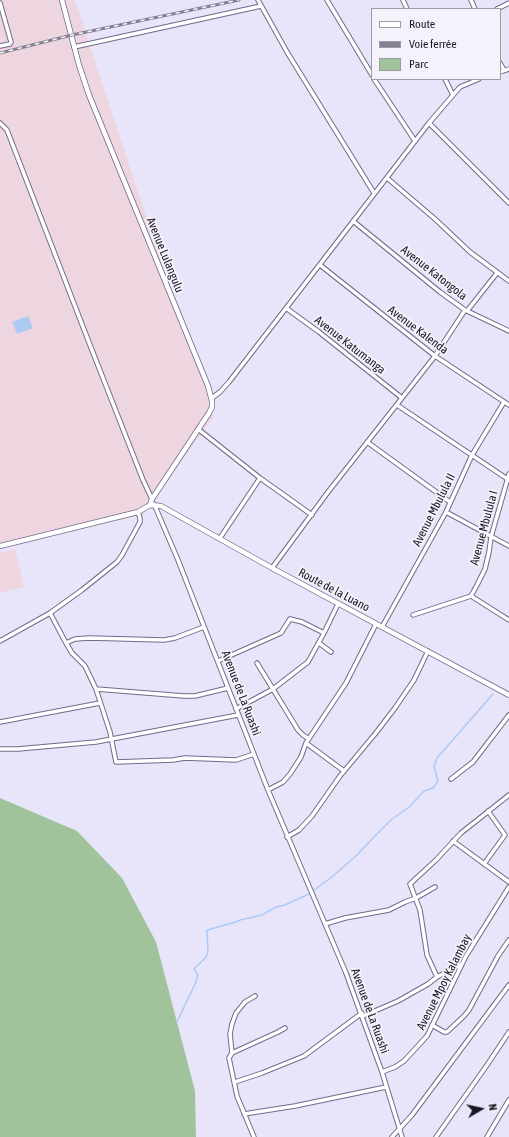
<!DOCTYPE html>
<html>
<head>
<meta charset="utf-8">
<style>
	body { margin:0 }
	#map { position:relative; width:509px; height:1137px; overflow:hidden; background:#e8e4f9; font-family:"Asap Condensed",sans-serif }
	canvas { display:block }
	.legend { position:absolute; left:371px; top:8px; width:130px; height:72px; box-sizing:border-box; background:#f4f3fb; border:1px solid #9d9ba5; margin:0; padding:5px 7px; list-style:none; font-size:12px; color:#1a1724 }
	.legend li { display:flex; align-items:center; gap:8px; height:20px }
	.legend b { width:20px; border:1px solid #9d9ba5 }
	.north { position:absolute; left:461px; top:1089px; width:40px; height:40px; -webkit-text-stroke:3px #f4f3fb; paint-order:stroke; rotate:81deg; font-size:11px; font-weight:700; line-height:16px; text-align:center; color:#1a1724 }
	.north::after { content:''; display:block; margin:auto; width:14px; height:18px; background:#1a1724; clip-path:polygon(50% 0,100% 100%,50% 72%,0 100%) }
</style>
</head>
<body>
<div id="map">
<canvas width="509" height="1137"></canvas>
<ul class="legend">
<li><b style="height:5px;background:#fff"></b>Route</li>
<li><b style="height:5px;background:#838091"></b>Voie ferrée</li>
<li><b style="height:11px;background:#a1c39c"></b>Parc</li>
</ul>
<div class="north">N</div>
</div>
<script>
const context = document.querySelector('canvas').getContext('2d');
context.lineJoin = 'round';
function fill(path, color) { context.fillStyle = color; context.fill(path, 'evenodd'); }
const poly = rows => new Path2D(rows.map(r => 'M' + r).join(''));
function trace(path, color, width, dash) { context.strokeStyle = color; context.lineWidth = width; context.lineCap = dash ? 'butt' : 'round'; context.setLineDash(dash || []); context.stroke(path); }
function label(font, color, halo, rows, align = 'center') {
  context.font = font + ' "Asap Condensed",sans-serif'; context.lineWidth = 3.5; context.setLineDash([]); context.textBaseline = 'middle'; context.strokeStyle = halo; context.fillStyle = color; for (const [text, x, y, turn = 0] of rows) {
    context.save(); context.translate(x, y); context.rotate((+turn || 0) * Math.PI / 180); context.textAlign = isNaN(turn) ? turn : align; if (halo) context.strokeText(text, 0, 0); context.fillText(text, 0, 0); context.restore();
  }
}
fill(poly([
	[0,0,75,0,178,314,188,335,214,416,143,515,0,544],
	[15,549,24,587,0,593,0,553]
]), '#eed6e0');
fill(poly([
	[0,798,77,831,122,878,156,942,195,1091,196,1137,0,1137]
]), '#a1c39c');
fill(poly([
	[28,316,33,328,17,334,12,322]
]), '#adcaf5');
trace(poly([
	[177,1022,196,982,198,975,194,969,206,957,208,952,207,930,236,922,240,920,262,915,276,907,285,905,309,894,333,876,356,856,373,838,391,820,409,807,424,791,433,788,438,781,434,766,437,758,493,694]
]), '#adcaf5', 1.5);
const minor = poly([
	[258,0,287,52,374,193],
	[327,0,372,75],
	[403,0,407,9],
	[471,0,475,9],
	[0,3,11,42,10,44,0,46],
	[497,9,509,3],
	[74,47,261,6],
	[500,63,504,70],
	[500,72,509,69],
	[374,79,415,141],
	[445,79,453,95],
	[0,123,7,130,90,345,143,480,152,499],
	[429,123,509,203],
	[387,178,435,219,470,252,509,281],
	[353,221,440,292,465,310,509,331],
	[320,265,435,356,509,405],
	[286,308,319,332,402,398],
	[467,311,497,273],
	[212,398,220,392,229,382,429,123,460,87,479,79],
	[397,405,509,480],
	[198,429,260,478,312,515],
	[367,442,450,502],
	[154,504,178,560,268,790,346,973,382,1072,402,1137],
	[446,512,509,546],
	[220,538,260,478],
	[272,568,328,492,435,356,465,310],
	[471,596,509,620],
	[50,613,66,643,72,653,85,666,96,689,110,732,116,762,173,760,185,758,236,760,254,754],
	[413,615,471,596,477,585,485,569,489,552,491,537,509,474],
	[382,627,446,512,472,455,504,402],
	[0,641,50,613,82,590,117,562,122,555,140,522,140,518,138,512],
	[66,643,75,639,89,638,164,640,175,638,204,627],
	[319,643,331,652],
	[218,661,281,633,290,619,302,622,324,633],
	[257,663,298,730,303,735,309,739],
	[96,689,184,696,195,696,228,688],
	[236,709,273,689,308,662,324,633,338,604],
	[0,722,100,703],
	[306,743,344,771],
	[0,749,18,749,96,742,238,715],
	[451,779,473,762,509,715],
	[268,790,283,782,290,774,301,757,306,743,346,683,376,624],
	[287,837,299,830,312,816,340,776,375,734,395,708,414,680,428,651],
	[453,841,509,882],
	[484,864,505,835,488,811],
	[325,924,345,918,389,910,405,902,416,898,435,887],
	[462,964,437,977,427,955,420,910,410,884,436,860,461,833,509,795],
	[363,1016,398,1001,428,984,437,977],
	[432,1025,444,1032,447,1032,464,1016,469,1010,498,956,509,940],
	[232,1053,230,1034,232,1024,236,1013,245,1002,255,996],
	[382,1072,395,1067,404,1061,427,1036,466,956,509,887],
	[235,1082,262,1073,304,1056,362,1013],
	[244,1114,295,1106,386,1087],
	[254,1137,237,1096,229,1058,232,1053,278,1032,285,1028],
	[392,1137,412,1115,509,985],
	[436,1137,485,1068,509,1032],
	[487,1137,509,1100]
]);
const tertiary = poly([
	[62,0,79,65,89,95,208,386,212,401,212,407,209,413,152,499,150,505],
	[0,546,138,512,150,505,161,506,272,568,509,695]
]);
trace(minor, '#716b8b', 5.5);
trace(tertiary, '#716b8b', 6);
trace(minor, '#fff', 3.5);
trace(tertiary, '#fff', 4.5);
const rail = poly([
	[0,53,72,35,239,0]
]);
trace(rail, '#838091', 3);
trace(rail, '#f4f3fb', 1.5, [4.5]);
label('12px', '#1a1724', '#f4f3fb', [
	["Avenue Lulangulu",165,255,68],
	["Avenue Katongola",434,273,38],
	["Avenue Kalenda",418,330,37],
	["Avenue Katumanga",350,345,38],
	["Avenue Mbulula II",434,510,-63],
	["Avenue Mbulula I",484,528,-75],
	["Route de la Luano",334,590,28],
	["Avenue de La Ruashi",241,693,69],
	["Avenue Mpoy Kalambay",444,982,-63],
	["Avenue de La Ruashi",370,1011,70]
]);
</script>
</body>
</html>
